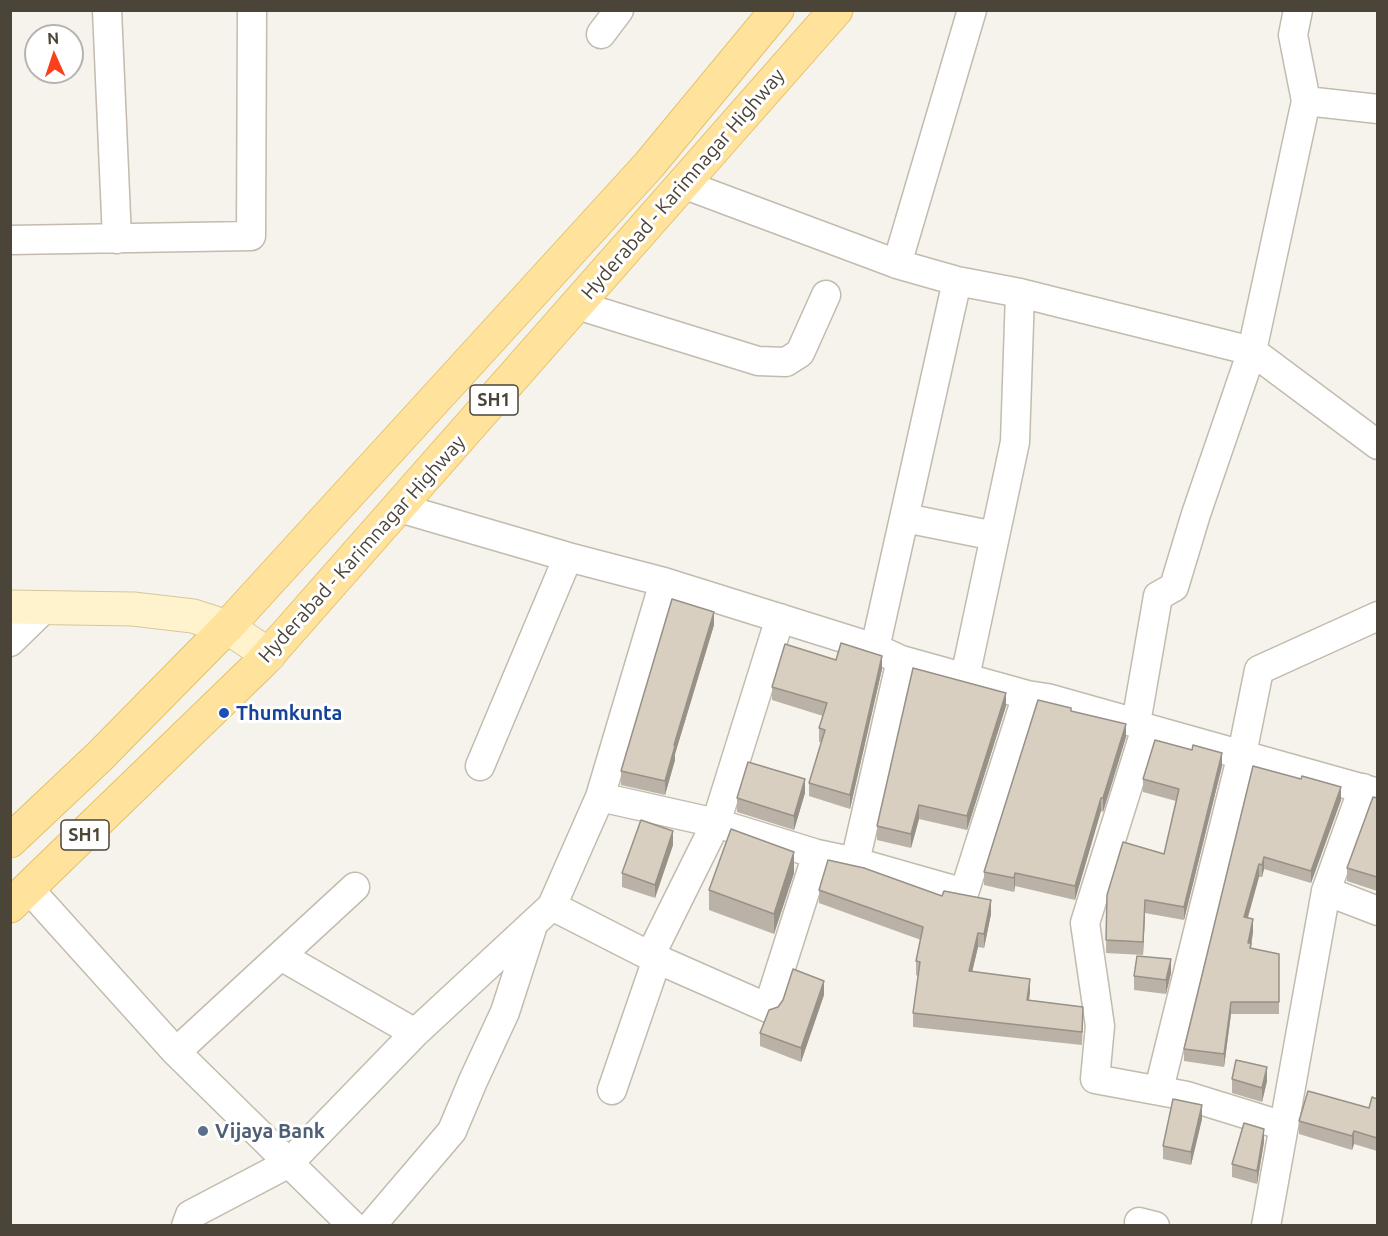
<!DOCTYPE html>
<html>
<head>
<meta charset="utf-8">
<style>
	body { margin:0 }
	#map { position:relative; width:1388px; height:1236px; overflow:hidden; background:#f6f3ec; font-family:Ubuntu,sans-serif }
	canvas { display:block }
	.frame { position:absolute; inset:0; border:12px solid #4b4439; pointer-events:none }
	.north { position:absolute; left:24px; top:24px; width:60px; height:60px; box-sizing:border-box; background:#fff; border:2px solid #b7b4b0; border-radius:50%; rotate:357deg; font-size:16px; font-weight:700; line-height:24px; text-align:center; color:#4b4439 }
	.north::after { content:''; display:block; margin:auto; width:21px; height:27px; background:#fc3f1d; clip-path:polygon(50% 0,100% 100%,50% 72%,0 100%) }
</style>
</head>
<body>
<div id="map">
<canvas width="1388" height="1236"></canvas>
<div class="frame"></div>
<div class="north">N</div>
</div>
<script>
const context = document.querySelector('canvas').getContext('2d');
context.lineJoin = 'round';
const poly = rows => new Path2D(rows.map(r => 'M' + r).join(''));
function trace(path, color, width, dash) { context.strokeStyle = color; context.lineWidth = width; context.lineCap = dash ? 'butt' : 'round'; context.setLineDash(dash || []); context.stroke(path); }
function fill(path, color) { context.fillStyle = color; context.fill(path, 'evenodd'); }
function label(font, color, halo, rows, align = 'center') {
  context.font = font + ' Ubuntu,sans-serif'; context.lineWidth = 6; context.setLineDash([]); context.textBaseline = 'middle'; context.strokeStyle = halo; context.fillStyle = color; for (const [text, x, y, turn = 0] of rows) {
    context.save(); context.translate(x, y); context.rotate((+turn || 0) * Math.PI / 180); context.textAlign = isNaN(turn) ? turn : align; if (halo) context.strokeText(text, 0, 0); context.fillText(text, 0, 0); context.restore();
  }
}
const minor = poly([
	[107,10,117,239],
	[601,34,619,10],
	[1306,101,1378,109],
	[683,184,897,264,957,281,1020,293,1252,351,1378,445],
	[10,240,251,236,252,10],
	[897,264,972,10],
	[577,305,758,361,786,362,800,353,826,295],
	[400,508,568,557,664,582,875,648,901,660,1027,695,1047,698,1136,723,1146,728,1378,793],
	[905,518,995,536],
	[10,642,46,607],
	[875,648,957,281],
	[965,677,1015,442,1020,293],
	[1136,723,1158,596,1174,587,1196,514,1252,351,1306,101,1293,35,1298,10],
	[1146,728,1085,923,1100,1026,1095,1079,1187,1096,1284,1126],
	[480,766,568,557],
	[600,797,716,823,817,854,855,862,964,893,1027,695],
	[855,862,901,660],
	[29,889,176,1052,353,1226],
	[1326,891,1378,911],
	[552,906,600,797,664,582],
	[281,956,415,1033],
	[650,956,716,823,780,618],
	[176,1052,355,887],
	[1159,1089,1242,754,1259,670,1378,616],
	[612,1090,657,959],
	[1139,1222,1155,1226],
	[186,1226,190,1215,289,1163,415,1033,552,906,650,956,768,1008,817,854],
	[371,1226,452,1131,473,1081,505,1012,533,925],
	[1266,1226,1326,891,1363,788]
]);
const secondary = poly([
	[10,607,133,609,193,616,227,627,269,655]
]);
const primary = poly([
	[10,841,99,757,227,627,649,165,777,10],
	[10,906,262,662,836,10]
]);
trace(minor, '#c2bbae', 31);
trace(secondary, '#d6c79b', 35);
trace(primary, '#e6c16a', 35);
trace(minor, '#fff', 28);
trace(secondary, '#fff3cd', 33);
trace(primary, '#ffe39c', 33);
fill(poly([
	[714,625,675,754,675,760,665,795,621,785,621,771],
	[836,660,882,669,850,809,809,796,809,783,821,742,819,742,819,728,823,716,772,700,772,687],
	[1006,706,967,830,919,819,911,848,877,840,877,826],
	[1071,711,1126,737,1103,812,1101,811,1075,900,1015,886,1014,892,984,885,984,872],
	[1222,766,1184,920,1145,913,1143,955,1106,953,1107,895,1164,854,1176,801,1143,792,1143,779],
	[1253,766,1341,800,1311,883,1264,869,1262,877,1259,877,1248,918,1253,932,1251,949,1279,954,1279,1014,1231,1014,1224,1067,1184,1061,1184,1049],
	[805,793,794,830,737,812,737,798],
	[1377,798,1377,891,1347,881,1347,868],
	[673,845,655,898,622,887,622,873],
	[794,873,774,934,709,910,709,890],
	[819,890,991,914,984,948,978,947,972,972,1030,992,1029,1000,1083,1021,1082,1045,913,1027,913,1013,918,976,916,975,916,961,921,940,819,903],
	[1171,973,1166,994,1134,990,1134,976],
	[824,995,801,1062,760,1046,760,1033],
	[1232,1079,1267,1081,1262,1102,1232,1093],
	[1377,1099,1377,1151,1354,1144,1352,1150,1299,1134,1299,1121,1369,1108],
	[1202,1119,1191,1165,1163,1159,1163,1146],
	[1264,1142,1257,1184,1232,1177,1232,1164]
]), '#bab2a6');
fill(poly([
	[714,612,714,625,675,754,675,760,665,795,665,781,674,745],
	[882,656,882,669,850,809,850,795],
	[1006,693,1006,706,967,830,967,816],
	[1126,724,1126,737,1103,812,1103,798],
	[1222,753,1222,766,1184,920,1184,907],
	[805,779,805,793,794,830,794,816],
	[1341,787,1341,800,1311,883,1311,871],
	[1101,798,1101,811,1075,900,1075,886],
	[919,805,919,819,911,848,911,834],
	[673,831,673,845,655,898,655,885],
	[794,852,794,873,774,934,774,914],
	[1264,857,1264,869,1262,877,1262,865],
	[1259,864,1259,877,1244,930,1244,917],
	[1015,873,1015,886,1014,892,1014,878],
	[991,900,991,914,984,948,984,934],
	[1145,900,1145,913,1143,955,1143,942],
	[1253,919,1253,932,1251,944,1251,956,1248,943],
	[978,933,978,947,969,985,969,971],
	[1171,959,1171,973,1166,994,1166,980],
	[1030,979,1030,992,1027,1014,1027,1000],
	[824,981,824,995,801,1062,801,1048],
	[1231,1002,1231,1014,1224,1067,1224,1054],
	[1267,1067,1267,1081,1262,1102,1262,1088],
	[1202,1105,1202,1119,1191,1165,1191,1152],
	[1264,1129,1264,1142,1257,1184,1257,1171],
	[1354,1131,1354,1144,1352,1150,1352,1136]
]), '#979187');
const building = poly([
	[672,599,714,612,674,745,675,746,665,781,621,771,672,599],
	[841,643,882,656,850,795,809,783,825,730,819,728,827,703,772,687,785,644,836,660,841,643],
	[913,668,1006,693,967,816,919,805,911,834,877,826,913,668],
	[1038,700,1071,708,1071,711,1126,724,1103,798,1101,798,1075,886,1015,873,1014,878,984,872,1038,700],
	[1155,740,1192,750,1193,745,1222,753,1184,907,1145,900,1143,942,1106,940,1107,895,1123,842,1164,854,1179,789,1143,779,1155,740],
	[748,762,805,779,794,816,737,798,748,762],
	[1253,766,1301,779,1302,776,1341,787,1311,871,1264,857,1262,865,1259,864,1244,917,1253,919,1248,943,1251,943,1250,948,1279,954,1279,1002,1231,1002,1224,1054,1184,1049,1253,766],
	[1373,797,1377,798,1377,877,1347,868,1373,797],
	[641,820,673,831,655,885,622,873,641,820],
	[731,829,794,852,774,914,709,890,731,829],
	[828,860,864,868,942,896,944,891,991,900,984,934,978,933,969,971,1030,979,1027,1000,1083,1007,1082,1032,913,1013,920,962,916,961,923,927,819,890,828,860],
	[1137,956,1171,959,1166,980,1134,976,1137,956],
	[793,969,824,981,801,1048,760,1033,769,1010,778,1007,783,1000,793,969],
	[1236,1060,1267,1067,1262,1088,1232,1079,1236,1060],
	[1308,1091,1369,1108,1372,1097,1377,1099,1377,1138,1354,1131,1352,1136,1299,1121,1308,1091],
	[1173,1099,1202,1105,1191,1152,1163,1146,1173,1099],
	[1244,1123,1264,1129,1257,1171,1232,1164,1244,1123]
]);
fill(building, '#d8cfc1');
trace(building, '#979187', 1.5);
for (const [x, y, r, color] of [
	[224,713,6,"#1a4fb4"],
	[203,1131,6,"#5c6f8a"]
]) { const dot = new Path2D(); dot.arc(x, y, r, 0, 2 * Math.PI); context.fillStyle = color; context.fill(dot); trace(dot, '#fff', 2); }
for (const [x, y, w] of [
	[494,400,48],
	[85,835,48]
]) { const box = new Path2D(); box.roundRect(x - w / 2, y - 15, w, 30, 4.5); context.fillStyle = '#fff'; context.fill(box); trace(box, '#4b4439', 1.5); }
label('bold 18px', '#4b4439', null, [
	["SH1",494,400],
	["SH1",85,835]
]);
label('20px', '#4b4439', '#fff', [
	["Hyderabad - Karimnagar Highway",683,184,-49],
	["Hyderabad - Karimnagar Highway",362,549,-48]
]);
label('bold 20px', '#164399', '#fff', [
	["Thumkunta",236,713]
], 'left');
label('bold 20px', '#4e5e75', '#fff', [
	["Vijaya Bank",215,1131]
], 'left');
</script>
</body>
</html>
